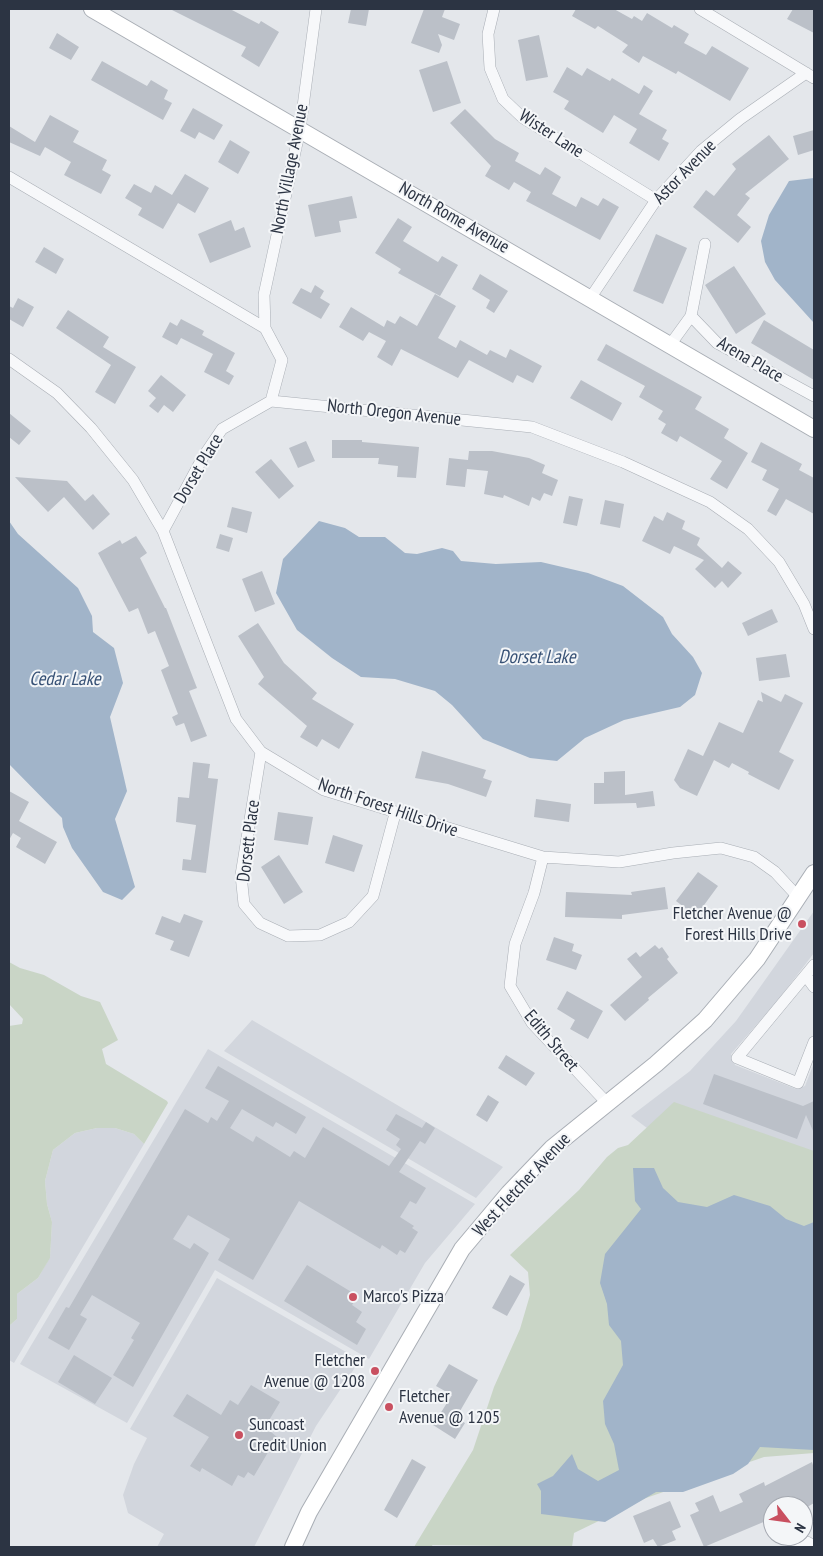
<!DOCTYPE html>
<html>
<head>
<meta charset="utf-8">
<style>
	body { margin:0 }
	#map { position:relative; width:823px; height:1556px; overflow:hidden; background:#e4e7eb; font-family:"PT Sans Narrow",sans-serif }
	canvas { display:block }
	.frame { position:absolute; inset:0; border:10px solid #2c3443; pointer-events:none }
	.north { position:absolute; left:763px; top:1496px; width:50px; height:50px; box-sizing:border-box; background:#f4f6f8; border:1px solid #a4a8b0; border-radius:50%; rotate:120deg; font-size:14px; font-weight:700; line-height:20px; text-align:center; color:#2c3443 }
	.north::after { content:''; display:block; margin:auto; width:18px; height:22px; background:#c95060; clip-path:polygon(50% 0,100% 100%,50% 72%,0 100%) }
</style>
</head>
<body>
<div id="map">
<canvas width="823" height="1556"></canvas>
<div class="frame"></div>
<div class="north">N</div>
</div>
<script>
const context = document.querySelector('canvas').getContext('2d');
context.lineJoin = 'round';
function fill(path, color) { context.fillStyle = color; context.fill(path, 'evenodd'); }
const poly = rows => new Path2D(rows.map(r => 'M' + r).join(''));
function trace(path, color, width, dash) { context.strokeStyle = color; context.lineWidth = width; context.lineCap = dash ? 'butt' : 'round'; context.setLineDash(dash || []); context.stroke(path); }
function label(font, color, halo, rows, align = 'center') {
  context.font = font + ' "PT Sans Narrow",sans-serif'; context.lineWidth = 4; context.setLineDash([]); context.textBaseline = 'middle'; context.strokeStyle = halo; context.fillStyle = color; for (const [text, x, y, turn = 0] of rows) {
    context.save(); context.translate(x, y); context.rotate((+turn || 0) * Math.PI / 180); context.textAlign = isNaN(turn) ? turn : align; if (halo) context.strokeText(text, 0, 0); context.fillText(text, 0, 0); context.restore();
  }
}
fill(poly([
	[814,911,814,953,778,1000,731,1054,735,1065,796,1089,805,1086,814,1063,814,1163,659,1137,631,1116,690,1071,736,1021],
	[252,1020,503,1167,476,1198,224,1051],
	[208,1049,475,1204,425,1263,369,1359,215,1270,127,1423,20,1364],
	[97,1128,115,1128,134,1134,144,1144,14,1363,9,1360,9,1326,17,1319,17,1294,38,1278,50,1257,52,1222,47,1204,45,1181,53,1150,75,1133],
	[217,1278,360,1360,316,1426,254,1547,157,1547,164,1534,128,1513,123,1495,134,1464,147,1438,130,1429]
]), '#d2d6dd');
fill(poly([
	[9,962,20,968,44,975,81,996,100,1002,118,1040,102,1049,106,1064,167,1101,168,1103,144,1144,134,1134,115,1128,97,1128,75,1133,53,1150,45,1181,47,1204,52,1222,50,1258,38,1278,17,1294,17,1319,9,1326,9,1026,22,1024,23,1019,9,1004],
	[674,1102,814,1151,814,1453,764,1457,646,1498,574,1533,572,1547,432,1545,433,1547,414,1547,473,1450,494,1387,520,1329,530,1295,528,1272,510,1255,579,1190,607,1157,618,1148,628,1145]
]), '#c9d5c6');
fill(poly([
	[814,178,814,323,775,280,765,262,761,241,769,215,789,181],
	[9,521,18,534,78,588,92,616,93,632,114,648,123,683,110,717,127,791,115,819,135,887,122,900,103,892,72,848,63,827,62,818,9,764],
	[319,521,345,528,359,537,385,537,405,553,417,554,442,548,453,551,461,561,496,564,541,562,588,573,623,586,663,617,672,634,693,657,702,673,695,695,680,707,624,720,585,738,557,761,530,758,483,739,452,705,435,691,395,679,361,677,332,658,297,630,276,593,283,559],
	[633,1168,654,1168,663,1188,678,1202,707,1207,734,1195,770,1206,786,1219,804,1226,814,1222,814,1450,760,1447,748,1464,733,1474,683,1492,656,1492,605,1522,541,1514,541,1491,537,1484,553,1476,572,1454,578,1469,598,1481,619,1470,614,1444,605,1424,603,1401,623,1365,621,1341,609,1325,607,1304,600,1283,605,1254,641,1209,635,1201]
]), '#a1b4c9');
fill(poly([
	[170,9,230,9,259,24,261,21,279,32,259,67,241,56,246,47],
	[351,9,369,9,366,26,348,23],
	[424,9,445,9,442,17,460,24,454,40,438,34,442,45,439,53,411,43],
	[576,9,614,9,632,19,634,16,642,21,647,13,672,28,674,25,689,34,684,43,706,55,712,46,749,68,730,101,678,71,676,74,643,56,639,63,622,52,628,45,598,26,595,29,572,16],
	[793,9,814,9,814,33,787,19],
	[57,33,79,47,71,60,49,48],
	[539,35,548,77,526,81,518,40],
	[102,61,147,86,151,80,168,90,164,99,172,103,163,120,91,80],
	[447,61,461,103,433,112,419,70],
	[567,67,582,76,587,68,610,81,612,78,639,94,644,85,653,91,639,114,667,130,662,139,669,143,659,161,629,143,637,129,614,115,603,133,564,109,569,101,553,92],
	[193,108,223,125,214,140,199,132,195,139,180,131],
	[465,109,495,139,519,153,515,161,540,175,545,167,561,177,552,194,576,207,581,197,598,206,603,198,619,207,600,240,526,201,531,192,514,182,509,190,485,176,491,166,450,123],
	[50,115,79,131,73,142,107,160,102,170,111,175,101,194,64,175,71,162,45,147,40,156,9,142,9,126,35,142],
	[814,130,814,150,798,155,793,136],
	[769,135,789,159,745,194,750,198,737,215,751,227,738,243,693,207,706,190,714,196,736,169,732,164],
	[230,140,250,152,238,174,218,162],
	[185,174,209,188,195,213,178,203,163,229,138,215,142,208,125,198,134,184,151,193,155,185,172,195],
	[352,196,357,218,339,221,341,232,315,237,308,205],
	[398,218,412,227,403,241,438,262,442,256,458,265,440,296,398,273,401,269,375,253],
	[231,220,235,231,244,227,251,247,210,263,198,234],
	[656,234,687,248,663,304,633,291],
	[44,247,64,259,56,274,35,262],
	[734,266,766,314,736,334,705,285],
	[480,274,508,291,494,313,486,308,490,300,472,289],
	[315,285,324,291,320,298,330,304,321,319,292,303,301,288,311,293],
	[435,294,456,306,438,338,456,348,460,340,487,355,490,350,506,358,510,349,542,366,533,383,517,375,513,383,469,360,458,378,401,349,392,366,377,357,386,341,369,332,363,341,339,327,351,307,384,327,387,320,395,324,400,316,417,326],
	[18,298,34,307,23,327,9,319,9,306,13,308],
	[68,310,109,337,103,347,136,367,115,404,95,392,111,365,56,328],
	[181,319,204,331,202,335,235,353,226,371,234,376,229,385,204,372,213,354,181,338,177,345,162,337,170,322,177,326],
	[764,320,814,350,814,380,751,343],
	[606,344,702,397,695,409,729,429,724,438,748,453,727,489,710,479,722,461,680,436,677,442,661,433,666,424,658,419,663,411,639,397,645,386,597,360],
	[161,375,186,395,173,412,164,405,158,413,149,406,156,398,148,391],
	[581,380,622,403,612,421,570,398],
	[9,413,31,431,19,445,9,437],
	[332,440,362,440,362,442,419,447,416,478,397,477,398,466,378,464,379,458,332,458],
	[306,441,315,461,298,468,289,448],
	[761,442,802,464,799,470,814,478,814,514,786,499,776,516,767,511,779,489,762,480,767,470,751,462],
	[469,451,492,451,529,458,545,465,542,473,558,480,552,496,544,493,540,501,532,497,529,506,504,495,503,498,484,494,488,471,467,469,465,487,446,485,449,458,468,460],
	[271,459,294,486,279,499,255,472],
	[15,477,67,481,85,501,93,494,110,514,93,530,64,497,48,512],
	[569,496,583,499,577,526,563,523],
	[605,500,624,504,620,528,600,524],
	[232,507,252,512,247,533,227,527],
	[667,512,685,521,682,529,700,538,697,545,722,568,728,561,742,573,728,588,722,581,715,588,695,569,704,560,674,546,670,554,642,541,654,516,663,521],
	[220,534,233,538,229,552,216,548],
	[136,536,147,553,140,558,165,608,166,608,197,688,189,691,207,736,191,742,184,723,176,726,172,717,178,714,161,670,169,666,155,631,148,634,138,608,129,612,98,553,120,540,122,544],
	[262,571,275,604,255,612,242,579],
	[772,609,778,622,748,636,742,623],
	[258,623,284,663,317,693,312,699,354,724,339,749,322,739,317,747,300,737,307,726,258,684,264,677,238,636],
	[786,654,790,677,759,681,756,658],
	[761,692,781,702,785,694,803,703,779,752,794,760,779,790,748,774,749,772,732,763,729,768,714,760,697,796,680,788,674,780,688,749,703,756,719,722,743,733,758,700,763,702],
	[422,751,486,770,483,778,492,781,486,797,448,784,415,778],
	[193,762,210,764,208,778,218,779,206,873,182,870,183,859,191,860,196,825,176,822,178,797,189,798],
	[625,771,625,795,653,791,655,806,637,808,636,803,594,804,594,783,604,783,604,772],
	[9,791,29,802,19,821,57,842,45,864,16,847,21,838,13,833,9,840],
	[536,799,571,804,569,822,534,817],
	[278,812,313,817,308,845,274,840],
	[333,835,363,845,354,872,325,863],
	[279,855,303,892,284,904,261,867],
	[698,872,718,886,696,916,676,901],
	[665,887,668,909,622,915,622,919,565,917,566,892,632,895,631,892],
	[184,914,203,921,189,957,170,950,174,941,155,934,162,916,180,923],
	[554,937,574,944,572,951,582,955,576,970,546,960],
	[655,945,659,949,662,947,669,957,667,959,678,973,648,998,649,1000,625,1021,610,1005,642,977,627,959,636,952,640,957],
	[567,991,603,1011,588,1039,570,1029,575,1020,557,1009],
	[506,1055,535,1073,526,1086,498,1068],
	[218,1066,306,1117,296,1134,276,1122,273,1127,242,1109,230,1128,253,1142,256,1136,290,1157,294,1151,305,1158,323,1127,389,1166,401,1149,396,1145,400,1139,386,1130,396,1114,422,1128,426,1122,435,1128,425,1144,420,1141,399,1172,426,1188,416,1204,410,1201,400,1217,414,1226,412,1228,418,1232,405,1253,400,1250,397,1255,382,1245,380,1249,299,1201,253,1280,218,1260,230,1239,188,1215,173,1239,190,1249,194,1243,209,1253,133,1387,113,1375,134,1340,131,1338,140,1323,92,1295,80,1315,87,1319,69,1350,48,1338,66,1307,69,1308,185,1109,208,1123,211,1117,217,1121,229,1101,205,1088],
	[714,1074,803,1106,814,1101,814,1133,806,1115,797,1139,703,1104],
	[488,1095,499,1102,487,1122,476,1115],
	[307,1265,358,1296,352,1305,362,1312,356,1322,366,1329,357,1345,284,1301],
	[510,1275,525,1284,507,1316,492,1308],
	[74,1355,112,1378,95,1404,58,1382],
	[449,1364,478,1380,456,1418,465,1423,455,1439,433,1425,452,1395,436,1386],
	[251,1385,280,1402,268,1422,274,1426,271,1432,277,1437,254,1476,248,1472,244,1478,238,1475,232,1486,202,1468,200,1472,190,1466,209,1437,173,1416,187,1394,221,1415,230,1400,238,1405],
	[412,1459,426,1467,397,1518,384,1510],
	[812,1462,814,1468,814,1503,809,1506,773,1506,773,1518,704,1547,690,1515,699,1511,695,1503,713,1495,720,1512,743,1502,739,1494,764,1482,765,1486],
	[670,1501,681,1527,672,1531,676,1540,658,1547,653,1539,644,1543,633,1516]
]), '#bbc0c8');
const street = poly([
	[494,9,488,34,490,68,503,99,523,118,656,200],
	[700,9,814,78],
	[9,177,265,328,282,360,271,401],
	[591,297,656,200,701,151,740,119,806,73],
	[691,316,705,244],
	[265,328,264,295,300,129,316,9],
	[670,345,691,316,717,343,814,396],
	[9,359,57,393,91,428,133,480,163,531,236,719,261,752,324,790,543,857,619,862,673,853,721,848,754,857,775,872,799,898],
	[271,401,532,427,623,462,710,502,748,529,779,562,804,604,814,629],
	[163,531,203,457,222,429,271,401],
	[261,752,241,875,244,904,260,923,288,936,320,935,349,922,373,896,395,814],
	[543,857,534,893,515,944,510,986,532,1023,606,1102],
	[814,965,737,1058,798,1083,814,1042],
	[806,976,814,987],
	[794,1547,807,1542,814,1546]
]);
const secondary = poly([
	[92,9,814,429],
	[293,1547,309,1512,462,1249,509,1193,552,1148,656,1064,705,1020,757,959,814,873]
]);
trace(street, '#a9aeb5', 12);
trace(secondary, '#a9aeb5', 18);
trace(street, '#f7f8fa', 11);
trace(secondary, '#fff', 16);
for (const [x, y, r, color] of [
	[802,924,5,"#c95060"],
	[353,1297,5,"#c95060"],
	[375,1371,5,"#c95060"],
	[389,1407,5,"#c95060"],
	[239,1435,5,"#c95060"]
]) { const dot = new Path2D(); dot.arc(x, y, r, 0, 2 * Math.PI); context.fillStyle = color; context.fill(dot); trace(dot, '#f4f6f8', 2); }
label('18px', '#2c3443', '#f4f6f8', [
	["Wister Lane",551,134,33],
	["North Village Avenue",290,169,-79],
	["Astor Avenue",685,172,-46],
	["North Rome Avenue",454,218,30],
	["Arena Place",750,360,30],
	["North Oregon Avenue",394,413,6],
	["Dorset Place",199,469,-59],
	["North Forest Hills Drive",388,808,19],
	["Dorsett Place",249,841,-83],
	["Edith Street",551,1041,50],
	["West Fletcher Avenue",522,1185,-47]
]);
label('18px', '#2c3443', '#f4f6f8', [
	["Fletcher Avenue @",792,914,"right"],
	["Forest Hills Drive",792,935,"right"],
	["Marco's Pizza",363,1297],
	["Fletcher",365,1361,"right"],
	["Avenue @ 1208",365,1382,"right"],
	["Fletcher",399,1397],
	["Avenue @ 1205",399,1418],
	["Suncoast",249,1425],
	["Credit Union",249,1446]
], 'left');
label('italic 19px', '#385276', '#f4f6f8', [
	["Dorset Lake",537,658],
	["Cedar Lake",65,680]
]);
</script>
</body>
</html>
